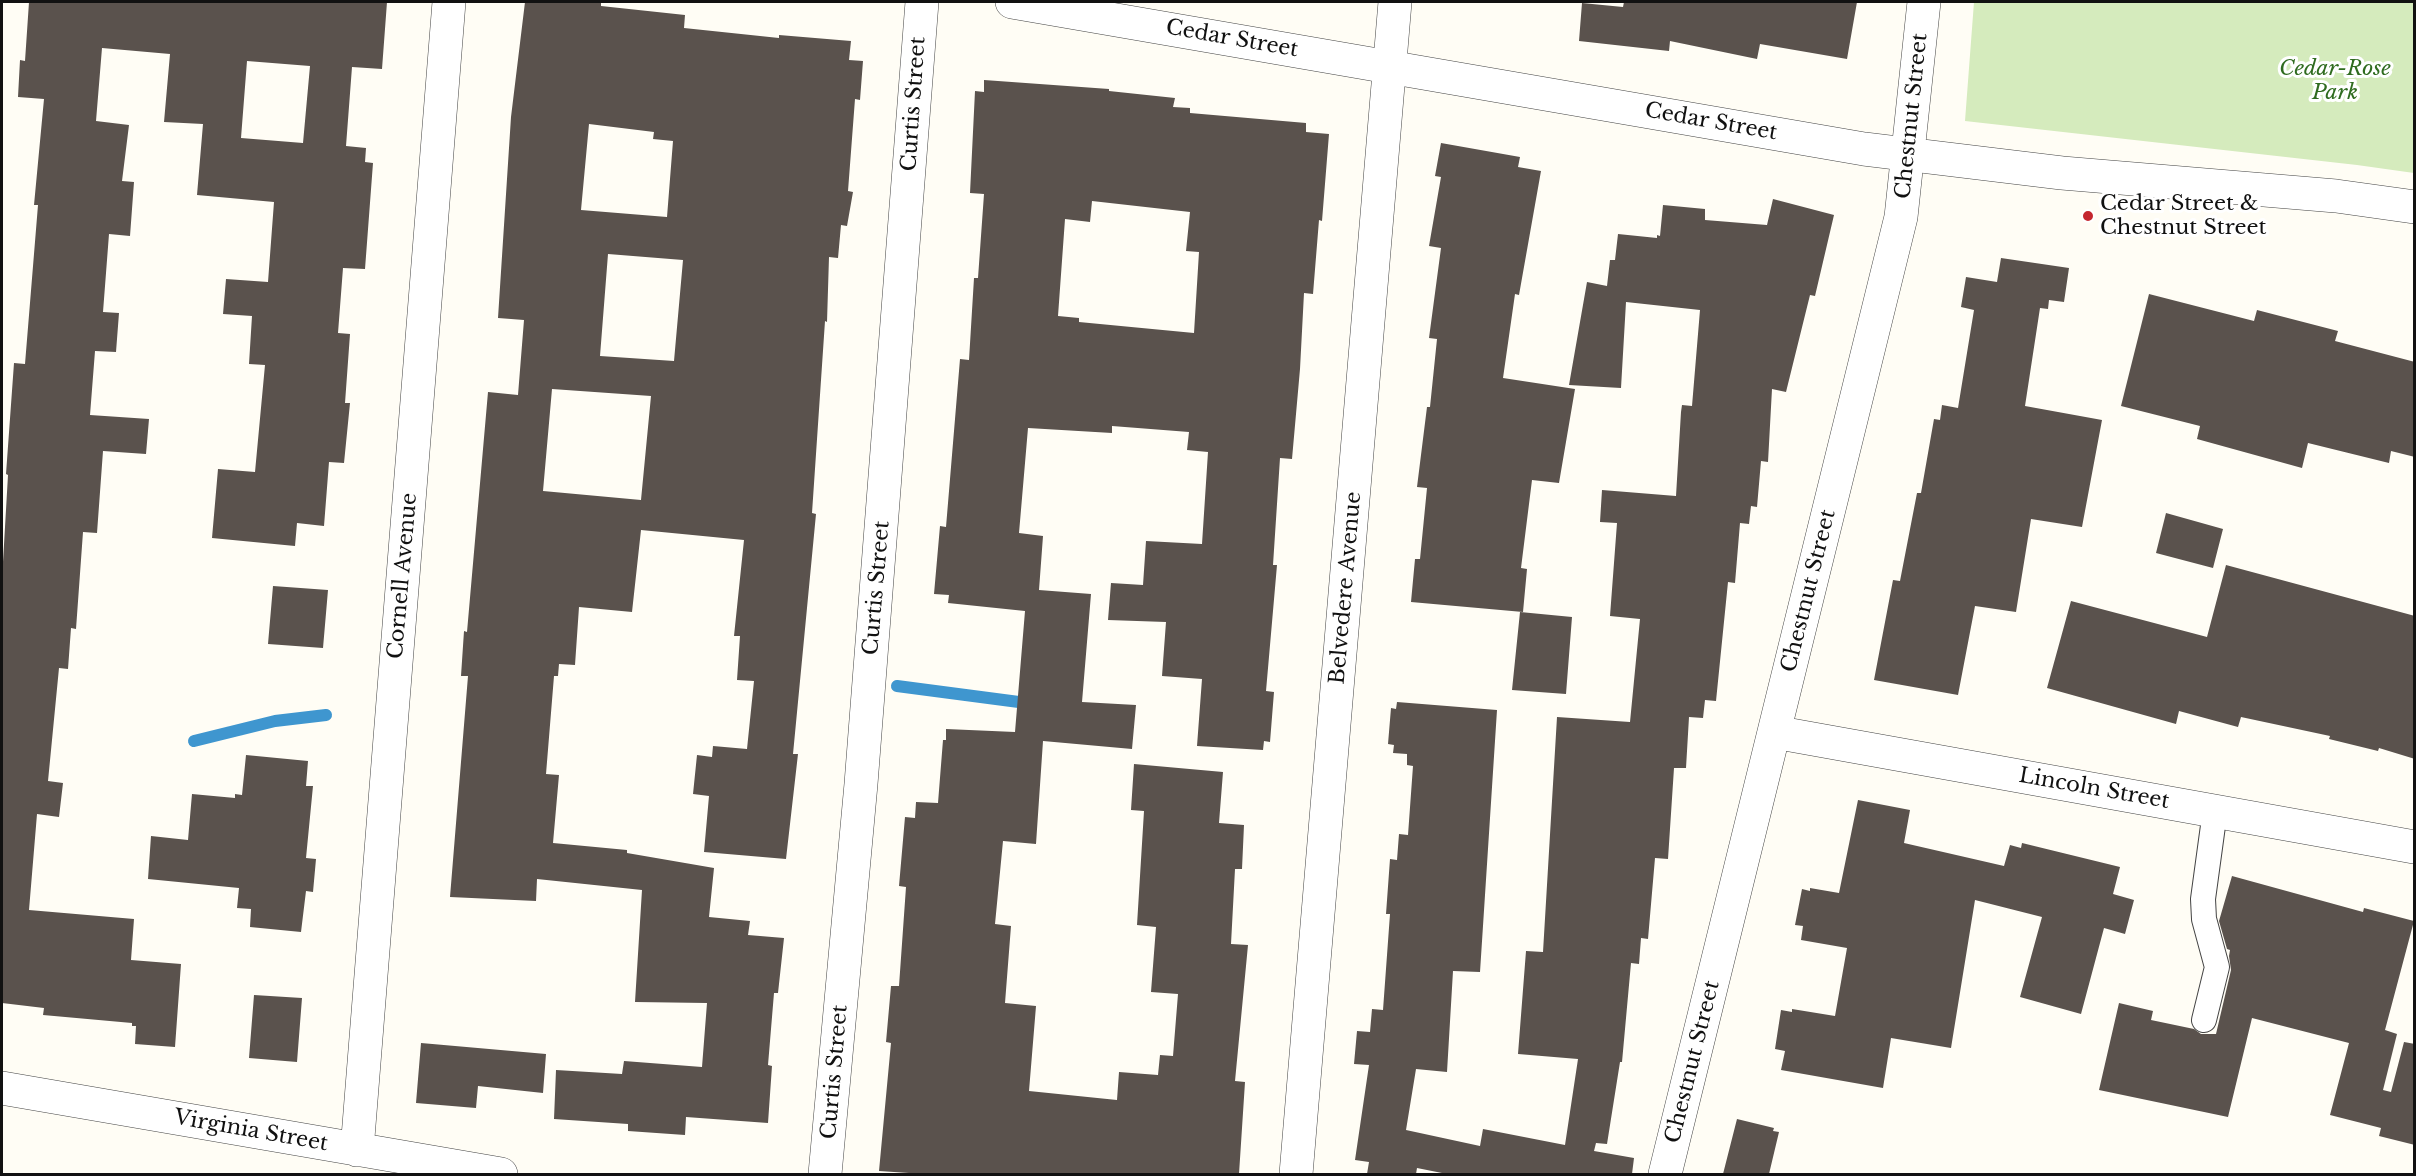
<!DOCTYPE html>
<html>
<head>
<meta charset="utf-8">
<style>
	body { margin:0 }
	#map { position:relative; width:2416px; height:1176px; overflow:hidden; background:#fffdf5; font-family:"Libre Baskerville",serif }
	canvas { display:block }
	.frame { position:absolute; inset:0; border:3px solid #111; pointer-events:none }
</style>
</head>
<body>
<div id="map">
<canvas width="2416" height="1176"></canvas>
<div class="frame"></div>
</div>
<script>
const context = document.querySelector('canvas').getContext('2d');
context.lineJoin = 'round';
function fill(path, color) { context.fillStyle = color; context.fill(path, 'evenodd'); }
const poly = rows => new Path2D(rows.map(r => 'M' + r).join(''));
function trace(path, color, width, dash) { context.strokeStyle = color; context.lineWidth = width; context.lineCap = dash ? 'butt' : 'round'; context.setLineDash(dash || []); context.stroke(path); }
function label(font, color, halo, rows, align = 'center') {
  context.font = font + ' "Libre Baskerville",serif'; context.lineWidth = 6; context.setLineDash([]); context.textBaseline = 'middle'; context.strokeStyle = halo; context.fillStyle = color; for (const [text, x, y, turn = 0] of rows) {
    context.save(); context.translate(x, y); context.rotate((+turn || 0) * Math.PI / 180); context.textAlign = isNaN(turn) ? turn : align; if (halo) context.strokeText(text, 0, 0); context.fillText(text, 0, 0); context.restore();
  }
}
fill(poly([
	[1974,2,2414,2,2414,173,2357,165,1965,121]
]), '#d5ebbd');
trace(poly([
	[897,686,1034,704],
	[194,741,275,721,326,715]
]), '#3f96cf', 12);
fill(poly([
	[29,2,387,2,382,69,352,67,346,146,366,148,365,162,373,163,365,269,343,268,338,333,350,334,345,403,350,403,344,463,329,462,324,526,297,523,295,546,212,538,218,469,255,472,265,365,249,364,252,316,223,314,226,279,268,282,274,202,197,195,203,124,164,122,170,54,102,48,96,121,129,125,122,181,134,182,130,236,109,234,103,312,119,313,116,352,95,351,90,415,149,419,146,454,103,451,97,533,83,532,76,629,71,628,68,669,59,668,48,781,63,783,59,817,37,814,29,910,134,919,131,960,181,964,175,1047,135,1044,136,1026,132,1026,132,1023,43,1015,44,1008,2,1003,2,579,8,475,6,474,14,363,25,364,38,205,34,205,44,99,18,97,20,60,25,61],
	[247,61,310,66,303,143,241,138],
	[525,2,601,2,601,6,685,15,684,28,779,38,779,35,851,41,849,60,863,61,860,100,855,99,848,191,853,192,847,226,841,225,838,258,829,257,827,322,825,321,812,513,816,514,793,754,798,754,786,859,704,852,709,796,693,794,697,755,712,757,713,746,747,749,754,681,737,680,740,636,734,636,744,540,641,530,632,612,579,607,575,665,559,664,558,676,554,676,546,774,559,775,553,843,627,850,627,853,714,868,709,917,750,921,748,935,784,938,778,993,774,993,768,1065,772,1066,768,1123,686,1117,685,1135,628,1131,628,1124,554,1119,556,1070,622,1074,624,1061,702,1067,707,1003,635,1002,642,890,537,879,536,901,450,897,468,676,461,676,464,631,467,632,488,392,518,395,524,320,498,318,511,117],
	[589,124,654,132,653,139,673,141,667,217,581,210],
	[608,254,683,260,674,361,600,356],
	[552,389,651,396,641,500,543,491],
	[1624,2,1857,2,1847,59,1760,44,1757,59,1670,41,1669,51,1579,41,1582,3,1623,7],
	[984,80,1109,89,1109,91,1175,98,1173,107,1190,108,1190,113,1306,123,1306,132,1329,134,1322,221,1319,220,1313,294,1304,293,1300,369,1292,459,1280,458,1273,565,1277,565,1266,691,1274,692,1270,742,1264,741,1263,750,1197,746,1202,679,1162,676,1166,622,1108,620,1111,583,1143,585,1146,541,1202,544,1208,452,1187,450,1189,432,1112,426,1112,433,1028,428,1019,533,1043,536,1039,590,1091,594,1082,702,1136,705,1132,749,1043,741,1036,844,1003,841,995,924,1011,926,1005,1003,1036,1006,1029,1091,1117,1100,1119,1072,1158,1075,1160,1055,1173,1056,1178,994,1151,992,1156,927,1137,925,1144,811,1131,810,1134,764,1223,772,1219,823,1244,825,1242,869,1235,869,1231,944,1248,945,1235,1081,1245,1082,1239,1174,924,1174,879,1171,891,1043,886,1042,891,986,899,986,906,887,899,886,905,817,915,818,916,802,938,803,943,740,946,740,946,729,1015,732,1025,611,948,603,949,595,934,594,940,526,946,527,960,359,969,360,974,278,978,278,984,194,970,193,975,91,984,92],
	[1092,201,1190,212,1186,251,1199,252,1194,333,1079,322,1079,318,1058,316,1065,219,1090,222],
	[1441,143,1520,157,1518,167,1541,171,1519,295,1515,294,1503,378,1575,389,1559,483,1532,480,1521,568,1527,569,1523,612,1411,602,1415,559,1420,559,1427,488,1417,487,1427,407,1430,407,1437,339,1429,338,1441,248,1429,246,1441,177,1435,176],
	[1773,199,1834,215,1815,296,1810,295,1786,392,1772,389,1768,462,1761,461,1757,507,1751,506,1749,524,1740,523,1735,583,1728,582,1716,701,1705,700,1703,718,1689,717,1686,768,1674,768,1668,859,1655,858,1648,939,1641,938,1639,964,1631,963,1622,1062,1620,1062,1607,1144,1596,1143,1594,1151,1634,1158,1632,1174,1447,1174,1417,1168,1416,1174,1367,1174,1369,1162,1355,1160,1369,1065,1354,1064,1357,1031,1370,1032,1372,1009,1383,1010,1390,914,1386,914,1390,859,1397,860,1399,834,1408,835,1413,766,1407,765,1407,754,1393,753,1394,745,1388,744,1391,708,1396,709,1397,702,1497,710,1480,972,1453,971,1447,1072,1416,1069,1406,1130,1480,1146,1483,1129,1565,1145,1578,1059,1518,1054,1526,951,1543,952,1557,717,1630,722,1640,619,1610,616,1617,523,1600,522,1602,490,1676,496,1681,412,1682,405,1692,406,1700,310,1626,302,1621,388,1569,385,1587,282,1607,286,1610,260,1615,260,1618,234,1657,238,1657,235,1660,236,1663,205,1705,209,1705,220,1767,225],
	[2001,258,2069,268,2064,302,2049,300,2048,309,2040,308,2025,406,2102,420,2082,527,2031,519,2016,612,1975,606,1958,695,1874,680,1893,580,1900,581,1917,493,1921,493,1934,419,1940,420,1942,405,1958,408,1974,310,1961,307,1966,277,1997,282],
	[2149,294,2254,321,2257,310,2338,331,2335,341,2415,362,2415,457,2391,451,2389,463,2308,443,2302,468,2197,439,2200,426,2121,406],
	[2166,513,2223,529,2213,568,2156,553],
	[2226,565,2415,616,2415,759,2379,748,2378,751,2329,739,2330,736,2241,717,2238,727,2179,711,2176,724,2047,688,2071,601,2207,637],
	[273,586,328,590,323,648,268,644],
	[1520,612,1572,617,1566,694,1512,690],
	[246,755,308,761,306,786,313,786,306,858,316,859,313,892,306,891,301,932,250,927,251,909,237,908,239,888,148,879,151,836,188,840,192,794,235,798,235,794,242,795],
	[1858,800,1910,810,1904,843,2004,866,2010,845,2021,848,2022,843,2120,867,2113,894,2134,900,2125,934,2104,928,2081,1014,2020,997,2042,917,1975,900,1951,1048,1891,1038,1883,1088,1781,1070,1785,1051,1775,1049,1781,1010,1792,1012,1792,1009,1835,1016,1847,948,1801,940,1803,926,1795,925,1802,889,1810,891,1810,888,1839,893],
	[2232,876,2363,912,2364,908,2414,921,2385,1030,2397,1034,2383,1090,2391,1092,2404,1042,2415,1044,2415,1145,2379,1136,2381,1128,2330,1115,2349,1043,2252,1018,2228,1117,2099,1090,2119,1003,2153,1011,2151,1020,2194,1029,2201,1034,2216,1034,2231,970,2229,956,2230,950,2227,949,2219,921],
	[254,995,302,998,297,1062,249,1058],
	[421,1043,546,1054,543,1093,478,1086,476,1108,416,1103],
	[1737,1119,1774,1128,1773,1131,1779,1132,1769,1174,1723,1174]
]), '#5a524d');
const service = poly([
	[2204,1020,2217,967,2204,919,2203,899,2215,811]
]);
const minor = poly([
	[1774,732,2414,847],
	[2,1088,501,1174],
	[357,1150,449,2],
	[825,1174,861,784,922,2],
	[1296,1174,1395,2],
	[1665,1174,1901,217,1924,2]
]);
const tertiary = poly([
	[1012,2,1864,149,2062,173,2336,196,2414,207]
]);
trace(service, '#444', 26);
trace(minor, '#444', 34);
trace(tertiary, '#444', 34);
trace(service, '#fff', 24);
trace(minor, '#fff', 33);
trace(tertiary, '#fff', 33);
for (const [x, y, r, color] of [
	[2088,216,6,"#c4262e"]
]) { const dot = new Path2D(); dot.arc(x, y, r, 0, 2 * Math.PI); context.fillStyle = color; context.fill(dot); trace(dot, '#fff', 2); }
label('21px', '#111', '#fff', [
	["Cedar Street",1232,39,10],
	["Curtis Street",914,104,-86],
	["Chestnut Street",1912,116,-84],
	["Cedar Street",1711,122,10],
	["Cornell Avenue",403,576,-85],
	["Curtis Street",877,588,-85],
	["Belvedere Avenue",1346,588,-85],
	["Chestnut Street",1809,591,-76],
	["Lincoln Street",2094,789,10],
	["Chestnut Street",1693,1062,-76],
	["Curtis Street",835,1072,-85],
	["Virginia Street",251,1131,10]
]);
label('italic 21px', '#2f6b1f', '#fff', [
	["Cedar-Rose",2335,69],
	["Park",2335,93]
]);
label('21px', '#111', '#fff', [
	["Cedar Street &",2100,204],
	["Chestnut Street",2100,228]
], 'left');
</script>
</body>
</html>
